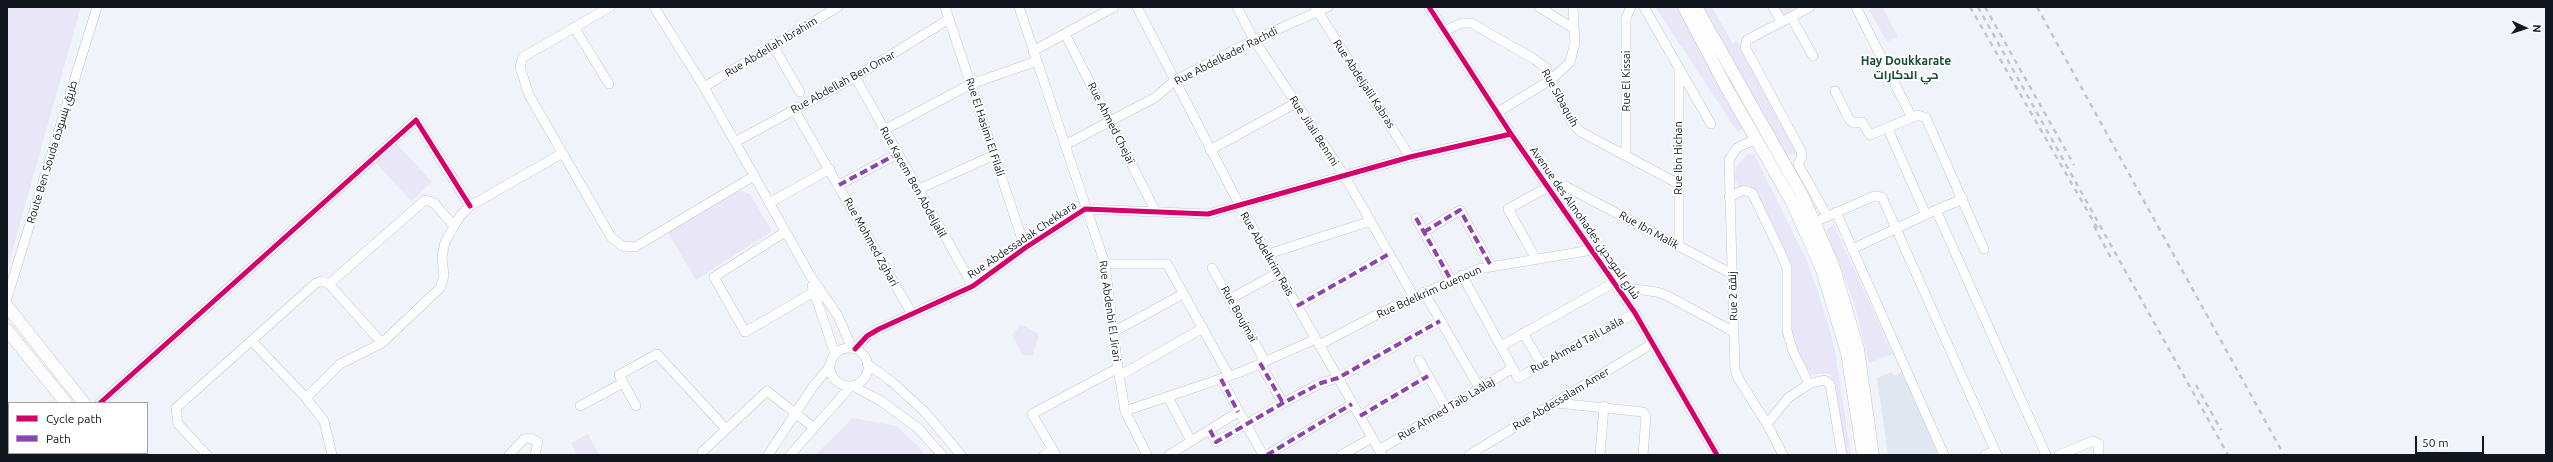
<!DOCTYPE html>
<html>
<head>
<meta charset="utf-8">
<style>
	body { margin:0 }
	#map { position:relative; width:2553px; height:462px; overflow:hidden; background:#f0f4fa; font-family:Ubuntu,sans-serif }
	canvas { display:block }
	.frame { position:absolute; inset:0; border:8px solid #11161f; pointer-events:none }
	.legend { position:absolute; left:8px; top:402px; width:140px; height:52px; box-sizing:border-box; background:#fff; border:1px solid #a0a2a5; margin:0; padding:5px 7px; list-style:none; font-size:12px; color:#11161f }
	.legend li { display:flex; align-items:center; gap:8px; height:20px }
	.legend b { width:20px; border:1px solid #a0a2a5 }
	.north { position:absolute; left:2505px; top:8px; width:40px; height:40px; -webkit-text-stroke:3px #fff; paint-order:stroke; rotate:93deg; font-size:11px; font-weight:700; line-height:16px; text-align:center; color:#11161f }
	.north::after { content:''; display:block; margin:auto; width:14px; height:18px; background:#11161f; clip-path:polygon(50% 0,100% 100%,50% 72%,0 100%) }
	.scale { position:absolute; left:2415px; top:436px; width:69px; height:18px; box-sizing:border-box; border:2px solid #11161f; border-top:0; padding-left:5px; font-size:12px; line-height:14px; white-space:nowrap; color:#11161f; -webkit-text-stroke:3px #fff; paint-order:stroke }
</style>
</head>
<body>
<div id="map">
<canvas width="2553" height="462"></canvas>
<div class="frame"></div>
<ul class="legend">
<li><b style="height:5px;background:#d6006c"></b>Cycle path</li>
<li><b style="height:5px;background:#8e44ad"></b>Path</li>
</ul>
<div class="north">N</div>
<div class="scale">50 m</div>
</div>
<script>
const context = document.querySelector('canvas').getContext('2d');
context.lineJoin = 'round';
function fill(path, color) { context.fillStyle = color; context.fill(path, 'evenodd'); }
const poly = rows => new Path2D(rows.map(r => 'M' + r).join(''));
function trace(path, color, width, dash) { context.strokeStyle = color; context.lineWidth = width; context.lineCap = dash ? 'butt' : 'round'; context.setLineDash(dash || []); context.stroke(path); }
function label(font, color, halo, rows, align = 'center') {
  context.font = font + ' Ubuntu,Cairo,sans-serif'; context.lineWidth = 3.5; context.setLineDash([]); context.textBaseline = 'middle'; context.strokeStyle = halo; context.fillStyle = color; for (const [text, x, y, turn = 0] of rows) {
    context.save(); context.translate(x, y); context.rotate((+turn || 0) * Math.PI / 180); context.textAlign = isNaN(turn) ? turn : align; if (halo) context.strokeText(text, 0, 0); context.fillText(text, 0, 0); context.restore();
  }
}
fill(poly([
	[1903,371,1938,455,1888,455,1877,378,1892,372,1894,376]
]), '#e0e7f0');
fill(poly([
	[7,7,81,7,7,269],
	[1655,7,1681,7,1747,127,1738,131,1735,128],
	[1703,7,1712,7,1733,44,1737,41,1798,151,1786,157],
	[1779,7,1798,7,1783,15],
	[1874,7,1882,7,1898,36,1887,42,1869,10],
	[397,144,432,182,411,201,376,163],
	[1754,154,1807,261,1816,286,1834,345,1851,455,1845,455,1840,415,1830,374,1811,374,1792,343,1791,269,1750,185,1738,187,1735,176,1736,166,1747,155],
	[733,191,742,191,750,194,772,231,696,280,667,231],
	[1834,225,1893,354,1869,363,1855,306,1826,230],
	[1021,324,1039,334,1033,355,1023,355,1012,335],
	[853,418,896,426,918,446,925,455,815,455],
	[588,434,599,455,577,455,571,443]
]), '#e9e6f8');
const minor = poly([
	[610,7,523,57,520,67,529,95,611,237,622,246,635,247,754,176],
	[654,7,704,87,810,275,838,316,852,348],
	[945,7,1025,248],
	[1019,7,1105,264,1118,368,1125,411,1147,455],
	[1137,7,1239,204,1382,455],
	[1237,7,1254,40,1344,175,1414,297],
	[1315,7,1410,157],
	[1429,7,1511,134,1635,313,1717,455],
	[1539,7,1574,29],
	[1644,7,1711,124],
	[1773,7,1782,22],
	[1810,7,1747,40,1745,47,1801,151,1802,157,1798,164,1827,216],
	[1856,7,1912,118],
	[1791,17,1813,56],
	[574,27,609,84],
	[1444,31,1462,23,1471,23,1534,59,1546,68,1559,99,1573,124,1581,132,1677,183],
	[1065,34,1156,212],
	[772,44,800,92],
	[1033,51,1114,7],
	[1679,69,1679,247],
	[855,77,973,286],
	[704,87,838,7],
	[1835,91,1849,119,1853,123,1862,122,1870,135,1918,115,1926,118,1984,249],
	[794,109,912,314],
	[1498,112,1552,79,1570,62,1575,43,1573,7],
	[1888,129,1926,215],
	[884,130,971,84,1037,61],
	[1756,139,1737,148,1729,160,1735,369,1738,378,1767,424,1783,455],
	[735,142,855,77,949,19],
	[1065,145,1156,97,1174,81,1254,40,1328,7],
	[1210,150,1296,103],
	[1626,155,1626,18,1631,7],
	[839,185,897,154],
	[1565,186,1732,274],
	[917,190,994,155],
	[1729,197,1744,190,1752,193,1781,253,1787,268,1787,331,1793,351,1809,384,1788,398,1767,424],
	[769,203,830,169],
	[1936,210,1963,199],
	[1836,212,1944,455],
	[1416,218,1451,280],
	[1815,222,1874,196,1882,197,1997,455],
	[785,232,714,277,745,332,814,292],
	[1424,232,1460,210,1491,266],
	[1852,249,1936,210,2046,455],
	[1268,254,1371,221],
	[1536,259,1508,209,1548,187],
	[1105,264,1167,264,1229,376],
	[1212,268,1265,361],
	[1462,275,1518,378,1635,313],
	[329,284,425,200,434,203,454,226],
	[812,286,835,354],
	[1619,287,1657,292,1668,296,1734,332],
	[1424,292,1480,389],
	[7,298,97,7],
	[1230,299,1278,273],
	[1297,306,1389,254],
	[1113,332,1183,294],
	[1523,333,1542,365],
	[252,341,306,398],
	[1319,345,1382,312,1478,269,1592,250],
	[1501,346,1615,282],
	'830 367a19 19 0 1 1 38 0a19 19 0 1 1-38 0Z',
	[855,349,867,336,879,329,973,286,1025,248,1085,209,1208,214,1410,157,1511,134],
	[1419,360,1447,409],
	[1260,363,1283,403],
	[867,364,891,381,924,411,961,455],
	[1119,376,1203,328],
	[1221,379,1263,455],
	[1809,384,1824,380,1830,384,1842,455],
	[853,386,881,401,918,428,942,455],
	[1168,397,1191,441],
	[100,403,416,120,470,206],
	[1557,403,1643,412,1646,416,1643,455],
	[580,406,623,383],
	[636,406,619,375,657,354,726,429],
	[1125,411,1241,372,1316,339],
	[1360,416,1428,376],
	[1210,430,1216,442,1283,403,1321,383,1338,378,1440,321],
	[1379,450,1513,368],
	[702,452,767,391,813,427],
	[72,455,73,453],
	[207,455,178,424,176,408,316,283,322,281,329,284,382,343],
	[332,455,324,421,306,398,340,364,382,343,440,288,444,276,442,257,445,242,460,216,470,206,561,154],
	[509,455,524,439,530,438,538,442,535,455],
	[768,455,812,388,830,366],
	[790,455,850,387],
	[1044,455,1053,450],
	[1056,455,1032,414,1118,368],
	[1169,455,1238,412],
	[1267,455,1352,404],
	[1341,455,1372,438],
	[1469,455,1653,343],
	[1600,455,1604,406],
	[1985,455,1995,450],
	[2059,455,2093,441,2099,444,2098,455]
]);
const major = poly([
	[1684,7,1725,85,1792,202,1822,270,1847,353,1863,455],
	[1696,7,1802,195,1833,265,1858,349,1873,455],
	[7,306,84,403],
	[7,330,66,403],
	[109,453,111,455],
	[127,453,128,455]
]);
trace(minor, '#c2c7ce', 10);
trace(major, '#c2c7ce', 13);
trace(minor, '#fdfdfe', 9);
trace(major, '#fdfdfe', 12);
trace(poly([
	[1970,7,2099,231],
	[1978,7,2228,455],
	[1985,7,2074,165],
	[2037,7,2284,455],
	[2094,226,2111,258],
	[2196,385,2221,430]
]), '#c4c5c7', 2.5, [5, 5]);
trace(poly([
	[839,185,897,154],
	[1416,218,1451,280],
	[1424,232,1460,210,1491,266],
	[1297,306,1389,254],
	[1260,363,1283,403],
	[1221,379,1238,412],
	[1360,416,1428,376],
	[1210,430,1216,442,1283,403,1321,383,1338,378,1440,321],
	[1267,455,1352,404]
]), '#8e44ad', 4, [8, 4]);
trace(poly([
	[1429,7,1511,134,1635,313,1717,455],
	[855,349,867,336,879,329,973,286,1025,248,1085,209,1208,214,1410,157,1511,134],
	[100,403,416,120,470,206]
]), '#d6006c', 5);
label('11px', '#11161f', '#fff', [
	["Rue Abdellah Ibrahim",771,47,-31],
	["Rue Abdelkader Rachdi",1226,56,-27],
	["Rue El Kissai",1626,81,-90],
	["Rue Abdellah Ben Omar",843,82,-29],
	["Rue Abdeljalil Kabras",1364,84,57],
	["Rue Sibaquih",1560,98,61],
	["Rue Ahmed Chejaï",1111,123,63],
	["Rue El Hasimi El Filali",985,127,72],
	["Rue Jilali Bennni",1314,131,57],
	["Route Ben Souda طريق بنسودة",52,152,-73],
	["Rue Ibn Hichan",1678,158,-90],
	["Rue Kacem Ben Abdeljalil",913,182,61],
	["Avenue des Almohades شارع الموحدين",1585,223,55],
	["Rue Ibn Malik",1649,230,29],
	["Rue Abdessadak Chekkara",1022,240,-34],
	["Rue Mohmed Zghari",871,242,61],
	["Rue Abdelkrim Raïs",1267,254,60],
	["Rue Bdelkrim Guenoun",1429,292,-24],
	["Rue 2 زنقة",1733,296,-92],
	["Rue Abdenbi El Jirari",1110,311,82],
	["Rue Boujmaï",1239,314,61],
	["Rue Ahmed Tail Laâla",1577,345,-29],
	["Rue Abdessalam Amer",1561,399,-31],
	["Rue Ahmed Taib Laâlaj",1446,409,-31]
]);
label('bold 12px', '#194b3b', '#fff', [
	["Hay Doukkarate",1906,61],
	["حي الدكارات",1906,75]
]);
</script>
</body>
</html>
